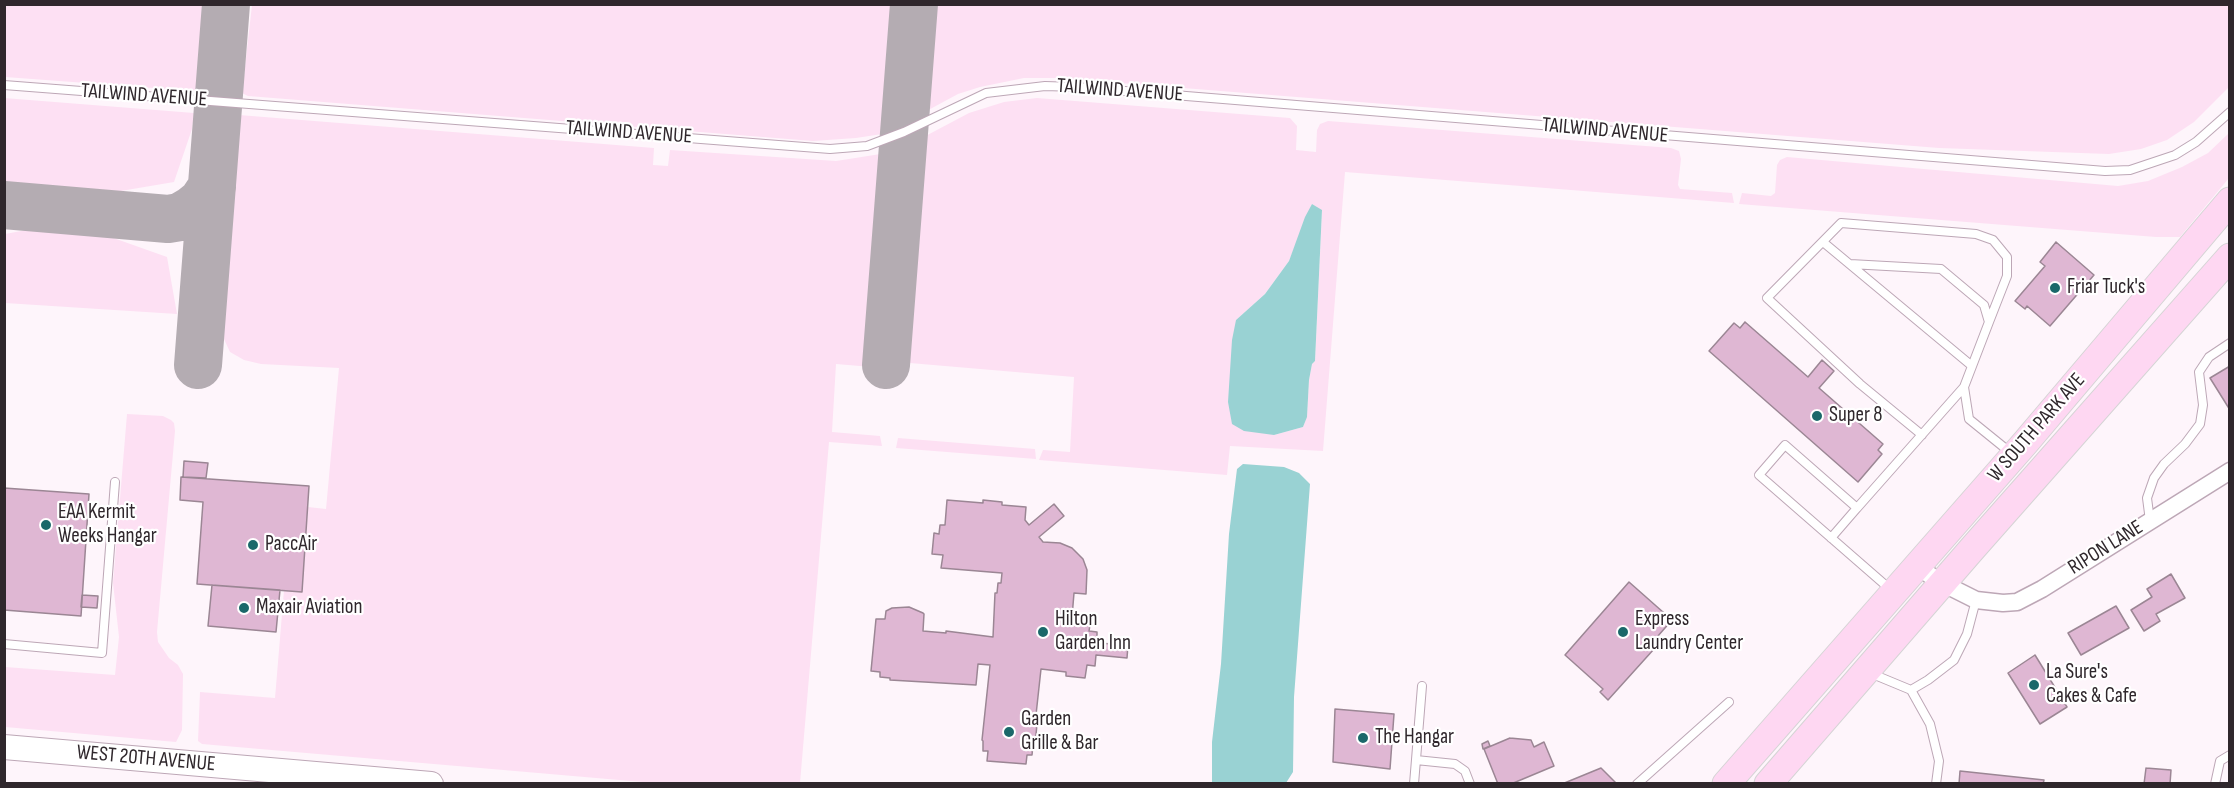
<!DOCTYPE html>
<html>
<head>
<meta charset="utf-8">
<style>
	body { margin:0 }
	#map { position:relative; width:2234px; height:788px; overflow:hidden; background:#fef5fb; font-family:"Sofia Sans Condensed",sans-serif }
	canvas { display:block }
	.frame { position:absolute; inset:0; border:6px solid #2f272c; pointer-events:none }
</style>
</head>
<body>
<div id="map">
<canvas width="2234" height="788"></canvas>
<div class="frame"></div>
</div>
<script>
const context = document.querySelector('canvas').getContext('2d');
context.lineJoin = 'round';
function fill(path, color) { context.fillStyle = color; context.fill(path, 'evenodd'); }
const poly = rows => new Path2D(rows.map(r => 'M' + r).join(''));
function trace(path, color, width, dash) { context.strokeStyle = color; context.lineWidth = width; context.lineCap = dash ? 'butt' : 'round'; context.setLineDash(dash || []); context.stroke(path); }
function label(font, color, halo, rows, align = 'center') {
  context.font = font + ' "Sofia Sans Condensed",sans-serif'; context.lineWidth = 4.5; context.setLineDash([]); context.textBaseline = 'middle'; context.strokeStyle = halo; context.fillStyle = color; for (const [text, x, y, turn = 0] of rows) {
    context.save(); context.translate(x, y); context.rotate((+turn || 0) * Math.PI / 180); context.textAlign = isNaN(turn) ? turn : align; if (halo) context.strokeText(text, 0, 0); context.fillText(text, 0, 0); context.restore();
  }
}
fill(poly([
	[936,4,2229,5,2229,87,2194,122,2167,140,2141,149,2109,154,1939,148,1057,78,1024,78,980,87,958,94,921,114],
	[4,5,202,5,198,89,194,91,5,77],
	[252,5,892,5,889,130,882,134,856,138,813,141,248,96,242,93],
	[4,98,194,113,192,129,174,182,109,193,5,184],
	[1037,98,1290,118,1297,126,1296,150,1316,152,1317,130,1320,124,1328,121,1671,148,1679,151,1681,159,1678,185,1680,189,1732,193,1734,203,1345,172,1323,451,1230,446,1227,475,1039,460,1043,450,1070,452,1074,377,898,362,918,140,969,113,1004,102],
	[1312,204,1322,211,1315,361,1312,364,1309,380,1307,416,1303,427,1274,435,1236,320,1265,294,1289,261],
	[239,115,654,148,653,165,668,166,670,150,836,161,887,153,872,367,836,364,832,432,880,436,882,446,829,442,800,783,654,783,202,744,198,741,200,692,275,698,284,590,302,591,308,507,326,509,339,368,261,364,244,360,230,352,224,339,221,332],
	[2229,133,2229,178,2180,237,2156,237,1739,204,1742,193,1771,196,1775,193,1777,165,1780,160,1787,157,2118,186,2148,181,2182,167,2208,153],
	[32,229,105,235,167,257,177,314,5,303,5,234],
	[127,414,163,416,171,420,174,423,175,431,157,632,158,642,169,658,178,665,183,674,182,730,176,742,5,727,5,667,115,675,119,637,113,583],
	[898,438,1035,449,1036,459,896,448]
]), '#fde0f3');
fill(poly([
	[1312,204,1322,210,1315,361,1312,364,1309,380,1307,417,1303,427,1274,435,1244,431,1232,424,1228,402,1232,340,1236,320,1265,294,1289,261,1305,217],
	[1243,464,1284,467,1299,473,1310,484,1294,697,1293,772,1286,783,1212,783,1212,742,1221,664,1229,534,1237,469]
]), '#99d2d3');
trace(poly([
	[4,205,168,219,180,217,192,210,202,202,212,187],
	[198,365,226,4],
	[886,365,914,4]
]), '#b4acb2', 48);
const building = poly([
	[2056,242,2094,275,2050,326,2027,306,2025,309,2015,301,2045,266,2040,262,2056,242],
	[1745,322,1808,377,1822,360,1834,371,1819,388,1883,444,1878,450,1882,454,1858,482,1709,351,1734,323,1740,328,1745,322],
	[2230,366,2230,410,2210,378,2230,366],
	[184,461,208,463,206,478,183,477,184,461],
	[181,477,309,486,302,592,197,584,203,502,180,500,181,477],
	[4,488,89,494,81,616,4,610,4,488],
	[947,500,983,503,983,500,1002,502,1002,505,1026,507,1025,520,1029,525,1054,504,1064,516,1039,537,1043,542,1060,543,1072,548,1083,559,1087,570,1086,594,1074,593,1072,617,1091,619,1089,631,1097,632,1097,643,1128,645,1127,658,1096,655,1095,666,1087,665,1085,678,1066,676,1066,672,1041,669,1035,724,1037,724,1035,745,1033,745,1032,755,1027,755,1026,764,987,761,988,751,983,751,983,741,982,740,990,665,978,664,976,685,890,680,890,678,880,677,880,672,871,671,876,619,885,619,886,611,892,608,909,607,923,613,924,614,923,631,946,633,946,631,993,637,995,593,997,593,998,583,1001,583,1002,573,941,568,943,555,932,554,934,533,939,534,940,525,945,525,947,500],
	[2171,574,2185,598,2156,614,2160,621,2144,631,2131,610,2152,597,2147,589,2171,574],
	[1629,582,1672,620,1650,645,1654,649,1608,700,1600,692,1603,689,1565,655,1629,582],
	[212,585,280,590,276,632,208,626,212,585],
	[82,595,98,596,97,608,81,607,82,595],
	[2116,606,2129,628,2081,655,2068,633,2116,606],
	[2035,655,2067,707,2040,724,2008,673,2035,655],
	[1335,709,1394,714,1390,769,1333,762,1335,709],
	[1510,738,1531,740,1534,747,1544,742,1554,766,1511,784,1498,784,1484,749,1510,738],
	[1488,741,1490,746,1483,749,1482,744,1488,741],
	[1601,768,1617,784,1562,784,1601,768],
	[2146,768,2171,770,2170,784,2144,784,2146,768],
	[1960,771,2044,780,2043,784,1959,784,1960,771]
]);
fill(building, '#dfb7d3');
trace(building, '#9b8694', 1.5);
const lane = poly([
	[4,85,830,149,867,146,904,132,986,93,1045,86,1076,87,2105,171,2130,170,2175,155,2196,142,2230,112],
	[1823,242,1972,366],
	[1850,264,1941,269,1984,305,1989,322,1964,387,1969,419,2011,453],
	[1922,435,1860,384,1767,298,1841,223,1976,234,1993,240,2007,257,2007,276,1989,322],
	[2150,521,2147,498,2154,478,2164,464,2185,444,2200,424,2203,405,2199,372,2209,357,2230,343],
	[1831,538,1857,508],
	[1891,590,1759,475,1785,445,1857,508,1964,387],
	[4,644,102,653,115,482],
	[1870,673,1911,690,1928,680,1954,660,1967,634,1976,600],
	[1911,690,1930,724,1939,761,1936,784],
	[1416,760,1455,764,1465,771,1470,784],
	[1414,784,1422,686],
	[1637,784,1729,702],
	[2215,784,2220,761,2230,755]
]);
const street = poly([
	[1916,566,1942,583,1976,600,2003,603,2017,602,2042,589,2230,471]
]);
const secondary = poly([
	[4,747,431,784]
]);
const primary = poly([
	[1726,784,2025,443,2230,201],
	[1768,784,1972,549,2230,257]
]);
trace(lane, '#bda7b6', 10);
trace(street, '#bda7b6', 19);
trace(secondary, '#bda7b6', 26);
trace(primary, '#d5d4d5', 29);
trace(lane, '#fff', 8);
trace(street, '#fff', 16);
trace(secondary, '#fff', 24);
trace(primary, '#fed7f2', 27);
for (const [x, y, r, color] of [
	[2055,288,6,"#1a686a"],
	[1817,416,6,"#1a686a"],
	[46,525,6,"#1a686a"],
	[253,545,6,"#1a686a"],
	[244,608,6,"#1a686a"],
	[1043,632,6,"#1a686a"],
	[1623,632,6,"#1a686a"],
	[2034,685,6,"#1a686a"],
	[1009,732,6,"#1a686a"],
	[1363,738,6,"#1a686a"]
]) { const dot = new Path2D(); dot.arc(x, y, r, 0, 2 * Math.PI); context.fillStyle = color; context.fill(dot); trace(dot, '#fff', 2); }
label('21px', '#2f272c', '#fff', [
	["TAILWIND AVENUE",1120,91,4],
	["TAILWIND AVENUE",144,96,4],
	["TAILWIND AVENUE",1605,131,5],
	["TAILWIND AVENUE",629,133,4],
	["W SOUTH PARK AVE",2037,428,-49],
	["RIPON LANE",2106,548,-32],
	["WEST 20TH AVENUE",146,759,5]
]);
label('21px', '#2f272c', '#fff', [
	["Friar Tuck's",2067,288],
	["Super 8",1829,416],
	["EAA Kermit",58,513],
	["Weeks Hangar",58,537],
	["PaccAir",265,545],
	["Maxair Aviation",256,608],
	["Hilton",1055,620],
	["Garden Inn",1055,644],
	["Express",1635,620],
	["Laundry Center",1635,644],
	["La Sure's",2046,673],
	["Cakes & Cafe",2046,697],
	["Garden",1021,720],
	["Grille & Bar",1021,744],
	["The Hangar",1375,738]
], 'left');
</script>
</body>
</html>
